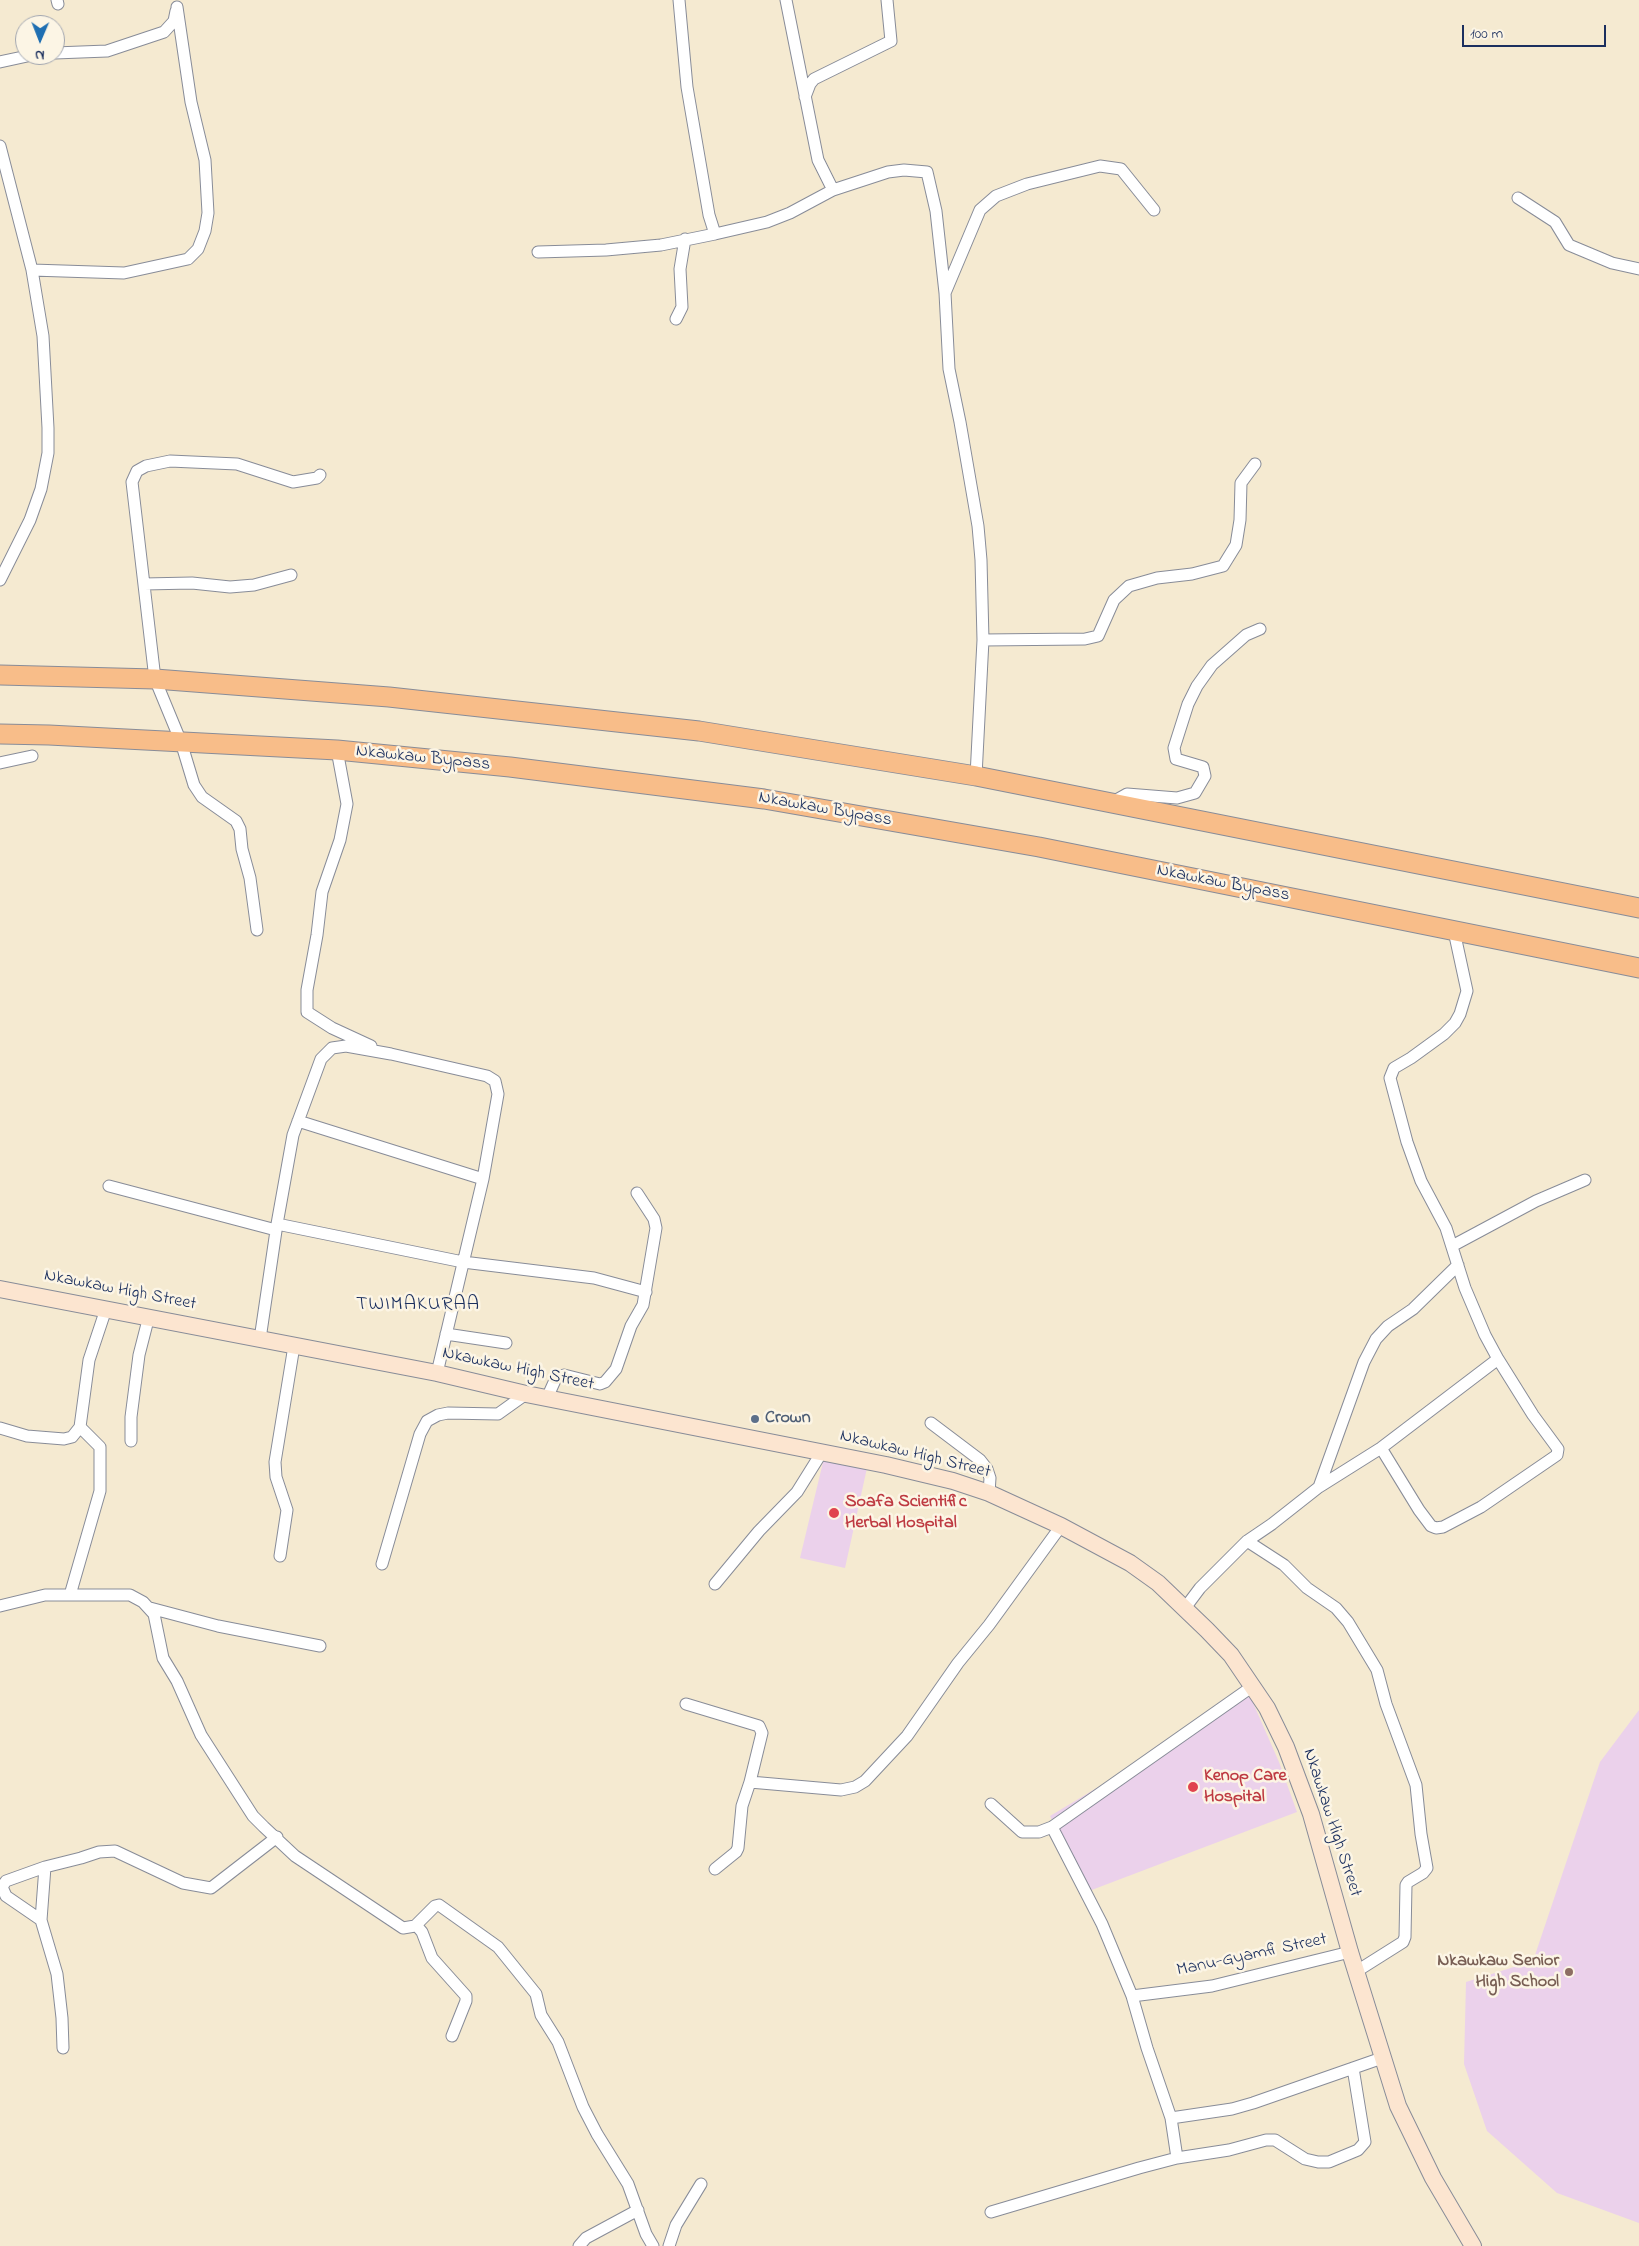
<!DOCTYPE html>
<html>
<head>
<meta charset="utf-8">
<style>
	body { margin:0 }
	#map { position:relative; width:1639px; height:2246px; overflow:hidden; background:#f5ead1; font-family:"Indie Flower",sans-serif }
	canvas { display:block }
	.north { position:absolute; left:15px; top:15px; width:50px; height:50px; box-sizing:border-box; background:#fcf5e5; border:1px solid #a2a6af; border-radius:50%; rotate:181deg; font-size:14px; font-weight:700; line-height:20px; text-align:center; color:#1b2f5e }
	.north::after { content:''; display:block; margin:auto; width:18px; height:22px; background:#1f6fb2; clip-path:polygon(50% 0,100% 100%,50% 72%,0 100%) }
	.scale { position:absolute; left:1462px; top:25px; width:144px; height:22px; box-sizing:border-box; border:2px solid #1b2f5e; border-top:0; padding-left:6px; font-size:15px; line-height:18px; white-space:nowrap; color:#1b2f5e; -webkit-text-stroke:4px #fcf5e5; paint-order:stroke }
</style>
</head>
<body>
<div id="map">
<canvas width="1639" height="2246"></canvas>
<div class="north">N</div>
<div class="scale">100 m</div>
</div>
<script>
const context = document.querySelector('canvas').getContext('2d');
context.lineJoin = 'round';
function fill(path, color) { context.fillStyle = color; context.fill(path, 'evenodd'); }
const poly = rows => new Path2D(rows.map(r => 'M' + r).join(''));
function trace(path, color, width, dash) { context.strokeStyle = color; context.lineWidth = width; context.lineCap = dash ? 'butt' : 'round'; context.setLineDash(dash || []); context.stroke(path); }
function label(font, color, halo, rows, align = 'center') {
  context.font = font + ' "Indie Flower",sans-serif'; context.lineWidth = 5; context.setLineDash([]); context.textBaseline = 'middle'; context.strokeStyle = halo; context.fillStyle = color; for (const [text, x, y, turn = 0] of rows) {
    context.save(); context.translate(x, y); context.rotate((+turn || 0) * Math.PI / 180); context.textAlign = isNaN(turn) ? turn : align; if (halo) context.strokeText(text, 0, 0); context.fillText(text, 0, 0); context.restore();
  }
}
fill(poly([
	[824,1458,867,1468,845,1568,800,1558],
	[1250,1696,1279,1762,1297,1812,1089,1891,1050,1816],
	[1639,1710,1639,2223,1557,2193,1487,2131,1464,2064,1466,1982,1533,1961,1600,1762]
]), '#ebd1eb');
const minor = poly([
	[57,0,58,4],
	[679,0,687,87,709,215,715,234,767,222,790,213,833,190,888,172,904,170,927,172,936,211,945,293,949,369,960,422,978,526,981,560,983,640,976,776],
	[786,0,818,160,833,190],
	[55,53,107,51,164,32,174,21,176,11],
	[0,62,32,55],
	[805,97,810,84,814,79,891,41,887,0],
	[0,146,32,270,43,336,48,428,48,453,41,489,30,520,0,580],
	[1518,198,1555,222,1569,245,1612,263,1639,269],
	[538,252,606,250,661,245,715,234],
	[32,270,124,273,188,259,198,249,205,231,208,213,205,160,191,102,177,7],
	[945,293,980,210,996,196,1027,184,1100,166,1121,169,1154,210],
	[676,319,682,307,680,269,685,239],
	[144,584,192,583,230,587,254,585,291,575],
	[983,640,1085,639,1098,636,1114,600,1129,586,1157,578,1192,574,1223,566,1236,545,1240,520,1241,483,1255,464],
	[337,750,347,804,340,840,322,892,317,935,307,990,307,1012,332,1028,371,1046],
	[0,763,32,756],
	[1111,803,1127,794,1177,798,1195,793,1205,776,1203,767,1176,759,1174,748,1188,704,1197,686,1212,665,1246,635,1260,629],
	[257,930,250,878,242,849,240,829,236,821,202,797,194,785,181,742,155,679,132,482,137,471,146,466,170,461,237,464,293,482,317,478,320,475],
	[298,1121,483,1179],
	[109,1186,276,1230],
	[277,1224,463,1262,594,1278,646,1292],
	[1452,1246,1536,1201,1585,1180],
	[446,1334,506,1343],
	[260,1339,277,1224,293,1135,321,1059,332,1048,346,1046,391,1054,487,1076,495,1081,498,1094,483,1179,437,1373],
	[547,1398,556,1378,564,1375,600,1384,605,1382,616,1369,631,1326,643,1305,656,1228,654,1219,637,1193],
	[931,1423,980,1460,987,1469,990,1478,989,1493],
	[0,1428,27,1436,64,1439,72,1437,80,1427,89,1360,106,1309],
	[131,1441,131,1417,139,1355,149,1316],
	[1381,1448,1419,1510,1431,1526,1436,1528,1443,1527,1481,1507,1557,1455,1558,1449,1533,1415,1498,1359],
	[1319,1487,1364,1362,1376,1339,1388,1326,1413,1309,1458,1265],
	[1247,1541,1284,1565,1307,1588,1336,1608,1348,1622,1377,1670,1386,1704,1416,1785,1421,1834,1427,1868,1423,1873,1408,1882,1406,1885,1405,1937,1403,1942,1357,1971],
	[280,1556,287,1510,276,1477,275,1462,294,1346],
	[382,1564,420,1434,427,1421,438,1415,448,1413,498,1414,526,1394],
	[715,1584,759,1531,797,1492,822,1452],
	[70,1595,100,1491,100,1447,80,1427],
	[0,1606,45,1595,130,1595,143,1602,154,1614,163,1658,177,1681,201,1735,253,1816,264,1827,295,1856,403,1928,415,1926,435,1906,439,1905,498,1947,536,1994,541,2015,558,2042,583,2107,597,2134,628,2184,646,2234,653,2246],
	[150,1608,218,1626,320,1646],
	[1185,1608,1200,1588,1247,1541,1272,1524,1319,1487,1381,1448,1498,1359,1485,1335,1465,1288,1446,1228,1421,1181,1407,1142,1390,1078,1394,1068,1411,1058,1444,1034,1455,1023,1460,1014,1467,991,1454,931],
	[686,1704,759,1726,762,1733,750,1782],
	[991,1804,1022,1832,1039,1832,1052,1827,1253,1686],
	[1052,1827,1102,1924,1132,1996,1147,2048,1171,2118,1177,2158],
	[45,1867,41,1920,57,1974,62,2018,63,2048],
	[715,1869,736,1852,738,1848,742,1806,750,1782,841,1790,855,1787,865,1781,907,1736,958,1663,989,1625,1061,1526],
	[41,1920,6,1896,2,1887,6,1881,45,1867,81,1858,99,1852,115,1851,183,1883,211,1888,277,1837],
	[416,1925,422,1932,432,1958,466,1996,466,2001,452,2036],
	[1132,1996,1212,1986,1350,1952],
	[1171,2118,1232,2109,1253,2103,1382,2058],
	[991,2212,1139,2168,1177,2158,1229,2150,1266,2140,1275,2140,1305,2159,1318,2162,1329,2162,1358,2150,1365,2142,1353,2068],
	[579,2246,586,2238,638,2210],
	[669,2246,676,2225,701,2184]
]);
const secondary = poly([
	[0,1289,437,1373,526,1394,886,1465,953,1481,989,1493,1061,1526,1130,1563,1158,1583,1207,1630,1231,1655,1267,1708,1286,1747,1311,1814,1350,1952,1398,2106,1433,2178,1473,2246]
]);
const trunk = poly([
	[0,675,155,679,389,697,699,731,976,776,1639,908],
	[0,734,49,735,337,750,510,767,764,799,1039,847,1639,968]
]);
trace(minor, '#888c98', 13);
trace(secondary, '#888c98', 18);
trace(trunk, '#888c98', 21);
trace(minor, '#fff', 11);
trace(secondary, '#fce5d0', 16);
trace(trunk, '#f8bd89', 19);
for (const [x, y, r, color] of [
	[755,1419,5,"#5c6f8a"],
	[834,1513,6,"#e0444e"],
	[1193,1787,6,"#e0444e"],
	[1569,1972,5,"#8d6e63"]
]) { const dot = new Path2D(); dot.arc(x, y, r, 0, 2 * Math.PI); context.fillStyle = color; context.fill(dot); trace(dot, '#fcf5e5', 2); }
label('18px', '#1b2f5e', '#fcf5e5', [
	["Nkawkaw Bypass",423,759,6],
	["Nkawkaw Bypass",825,810,10],
	["Nkawkaw Bypass",1223,884,11],
	["Nkawkaw High Street",120,1291,11],
	["Nkawkaw High Street",518,1370,12],
	["Nkawkaw High Street",915,1455,14],
	["Nkawkaw High Street",1331,1823,72],
	["Manu-Gyamfi Street",1252,1956,-12]
]);
label('bold 18px', '#4e5e75', '#fcf5e5', [
	["Crown",765,1419]
], 'left');
label('bold 18px', '#be3a42', '#fcf5e5', [
	["Soafa Scientific",845,1503],
	["Herbal Hospital",845,1524],
	["Kenop Care",1204,1777],
	["Hospital",1204,1798]
], 'left');
label('bold 18px', '#785e54', '#fcf5e5', [
	["Nkawkaw Senior",1559,1962],
	["High School",1559,1983]
], 'right');
context.letterSpacing = '1px';
label('20px', '#1b2f5e', '#fcf5e5', [
	["TWIMAKURAA",418,1306]
]);
context.letterSpacing = '0px';
</script>
</body>
</html>
